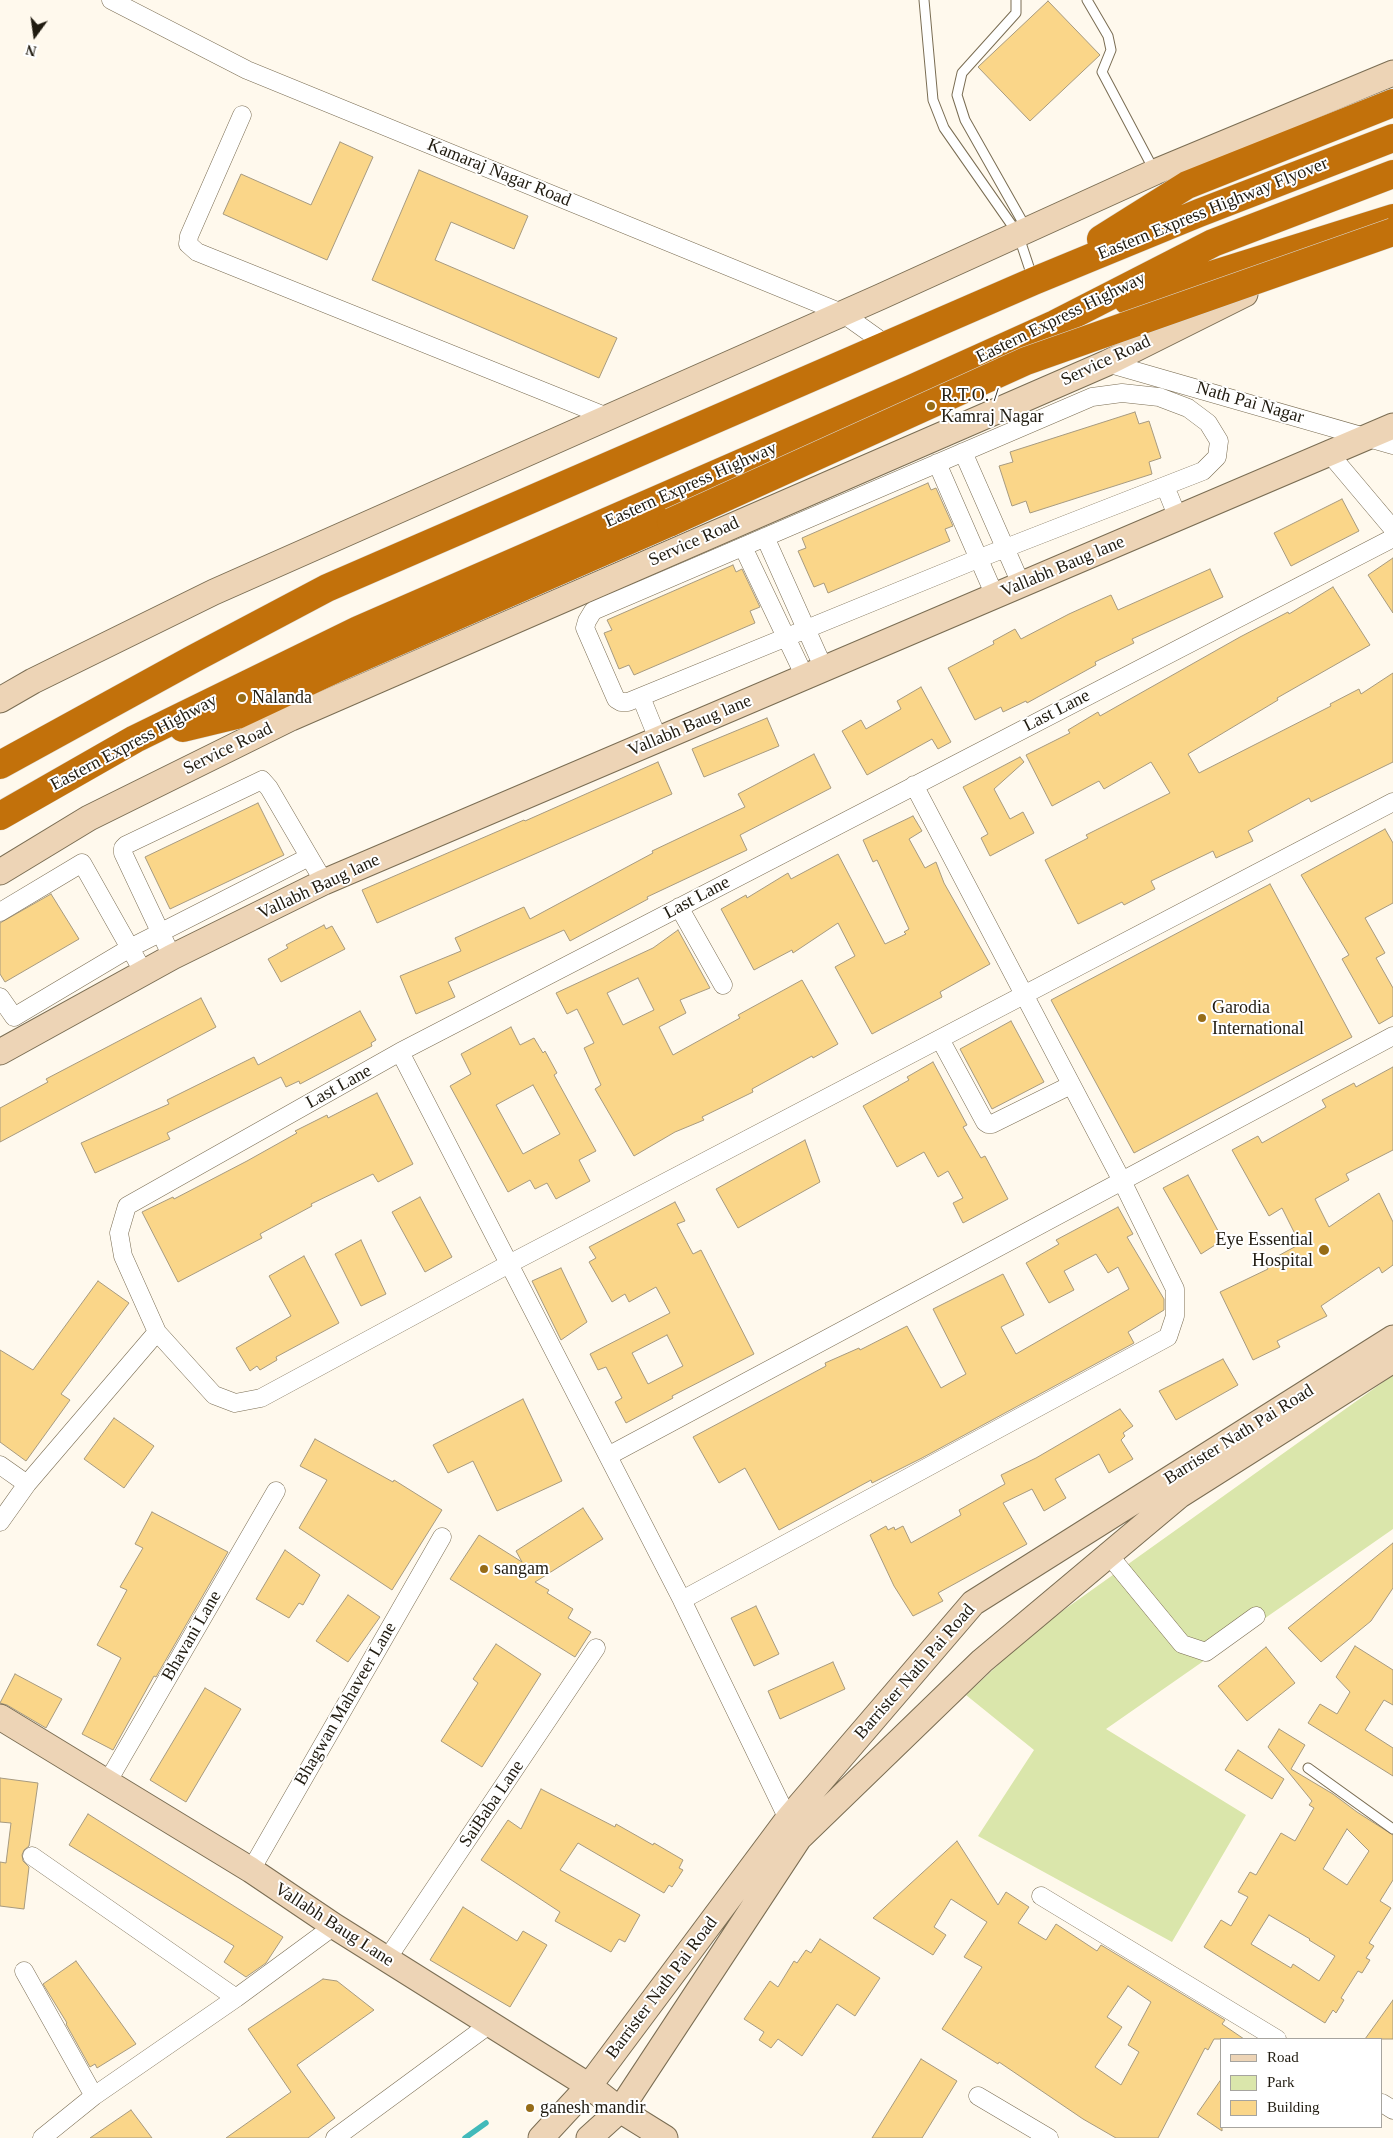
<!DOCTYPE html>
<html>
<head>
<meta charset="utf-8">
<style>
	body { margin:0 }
	#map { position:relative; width:1393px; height:2138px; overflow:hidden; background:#fff9ed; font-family:"Times New Roman",serif }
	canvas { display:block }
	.legend { position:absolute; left:1220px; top:2038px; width:162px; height:90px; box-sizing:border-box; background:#fff; border:1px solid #a6a49f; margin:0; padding:6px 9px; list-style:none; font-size:15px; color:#201b10 }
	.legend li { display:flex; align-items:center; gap:10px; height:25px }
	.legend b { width:25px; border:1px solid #a6a49f }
	.north { position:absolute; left:10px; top:10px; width:50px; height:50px; -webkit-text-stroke:4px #fff; paint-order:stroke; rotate:194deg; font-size:14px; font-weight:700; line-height:20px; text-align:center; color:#201b10 }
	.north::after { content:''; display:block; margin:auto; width:18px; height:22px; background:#201b10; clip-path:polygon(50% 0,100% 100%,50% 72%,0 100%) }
</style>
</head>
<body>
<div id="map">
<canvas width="1393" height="2138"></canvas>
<ul class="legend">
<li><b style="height:6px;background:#edd4b6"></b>Road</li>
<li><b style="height:14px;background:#dae6ab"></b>Park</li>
<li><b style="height:14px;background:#fad689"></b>Building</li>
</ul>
<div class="north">N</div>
</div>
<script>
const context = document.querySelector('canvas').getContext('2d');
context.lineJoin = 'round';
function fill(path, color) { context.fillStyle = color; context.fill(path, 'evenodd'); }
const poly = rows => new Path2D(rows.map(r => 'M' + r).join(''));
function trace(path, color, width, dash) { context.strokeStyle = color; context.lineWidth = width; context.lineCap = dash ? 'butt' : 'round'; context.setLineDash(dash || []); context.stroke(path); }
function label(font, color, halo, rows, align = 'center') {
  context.font = font + ' "Times New Roman",serif'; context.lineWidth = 4; context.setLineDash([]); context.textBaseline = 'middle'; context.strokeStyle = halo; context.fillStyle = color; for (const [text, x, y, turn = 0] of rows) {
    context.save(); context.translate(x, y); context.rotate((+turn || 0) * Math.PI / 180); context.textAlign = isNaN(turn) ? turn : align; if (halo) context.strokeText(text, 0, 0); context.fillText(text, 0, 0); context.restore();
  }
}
fill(poly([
	[1393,1375,1393,1529,1106,1729,1246,1815,1172,1942,978,1836,1034,1750,966,1695,1033,1632]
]), '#dae6ab');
trace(poly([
	[465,2138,486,2123]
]), '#42baba', 5.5);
const building = poly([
	[1048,1,1100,55,1030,121,978,67,1048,1],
	[340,142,373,157,327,260,223,214,241,174,311,205,340,142],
	[419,170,528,216,514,249,451,222,435,260,617,338,599,378,372,280,419,170],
	[1135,412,1139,424,1149,421,1161,458,1149,462,1152,474,1030,513,1026,501,1012,506,999,466,1013,462,1010,452,1135,412],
	[928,483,931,490,936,488,953,526,945,529,950,541,828,593,824,583,814,587,798,551,806,548,802,538,928,483],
	[1342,499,1359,531,1291,566,1274,533,1342,499],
	[1393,558,1393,613,1368,575,1393,558],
	[733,565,736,572,742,569,760,607,750,611,755,623,634,675,629,665,619,669,604,633,612,630,607,620,733,565],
	[1210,569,1223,597,1132,639,1134,643,1095,662,1096,665,1027,703,1026,701,1003,712,1001,707,975,720,948,668,994,644,993,641,1015,629,1021,639,1069,614,1111,595,1118,610,1210,569],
	[1333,587,1370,645,1277,698,1278,700,1188,754,1199,773,1331,706,1330,704,1359,689,1361,694,1393,673,1393,762,1311,802,1309,798,1248,831,1253,841,1216,858,1213,851,1151,881,1155,889,1124,905,1122,902,1078,924,1045,860,1088,838,1086,835,1170,793,1151,762,1104,789,1099,781,1052,806,1026,755,1070,733,1068,730,1098,712,1100,716,1240,637,1288,612,1289,614,1333,587],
	[921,687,951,742,938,749,932,739,867,775,842,731,861,720,866,729,901,709,897,701,921,687],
	[767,718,779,746,704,777,692,749,767,718],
	[814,754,831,788,740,835,747,850,647,897,648,899,570,941,564,930,448,982,455,997,416,1014,400,976,461,951,455,938,524,907,530,919,653,853,652,851,745,807,738,794,814,754],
	[1020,757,1024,762,994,789,1010,819,1023,812,1034,833,990,856,981,838,988,834,963,787,1020,757],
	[658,762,672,794,377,923,362,890,524,820,525,821,658,762],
	[258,803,284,855,170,909,145,857,258,803],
	[913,816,922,831,909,839,925,868,936,862,944,883,990,964,940,992,942,997,872,1034,835,967,855,956,838,923,793,953,792,950,754,970,721,909,746,895,747,898,788,873,791,879,838,854,885,944,906,934,904,932,909,929,877,860,873,862,863,840,913,816],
	[1385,829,1393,843,1393,903,1365,918,1385,953,1376,958,1393,988,1393,1016,1379,1024,1342,959,1349,955,1301,875,1385,829],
	[1270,884,1352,1037,1134,1153,1051,1000,1270,884],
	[51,894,79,939,5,982,0,974,0,923,51,894],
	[324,925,326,929,332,926,345,949,281,982,268,959,288,948,286,945,324,925],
	[678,930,710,988,680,1000,686,1013,659,1027,673,1055,740,1018,738,1015,802,980,838,1044,813,1058,812,1056,752,1089,753,1092,702,1117,704,1120,675,1132,634,1156,595,1089,601,1085,584,1048,594,1043,577,1009,567,1014,556,993,653,948,678,930],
	[638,978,654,1010,623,1025,607,993,638,978],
	[201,998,216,1027,0,1142,0,1108,48,1082,46,1079,201,998],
	[360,1011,376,1040,371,1043,372,1046,300,1084,299,1081,286,1087,281,1077,167,1133,170,1139,95,1173,81,1143,169,1104,167,1100,254,1057,258,1065,360,1011],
	[1011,1021,1044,1082,992,1109,960,1049,1011,1021],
	[511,1027,520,1045,534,1038,543,1053,545,1051,557,1073,554,1075,596,1151,579,1160,590,1181,556,1199,547,1183,535,1189,530,1180,508,1192,450,1086,471,1074,461,1054,511,1027],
	[533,1085,560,1134,523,1154,496,1105,533,1085],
	[933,1062,967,1125,963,1127,981,1158,985,1156,1008,1199,963,1223,953,1203,963,1198,948,1171,938,1177,924,1152,897,1167,863,1106,909,1080,907,1077,933,1062],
	[1393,1067,1393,1150,1346,1174,1349,1180,1315,1199,1329,1227,1379,1193,1393,1222,1393,1265,1382,1273,1379,1267,1321,1306,1327,1316,1277,1341,1280,1347,1253,1360,1220,1292,1268,1269,1265,1263,1300,1244,1282,1208,1269,1216,1232,1150,1258,1136,1262,1143,1326,1107,1322,1100,1354,1083,1356,1087,1393,1067],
	[377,1093,413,1164,378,1182,373,1174,311,1204,312,1206,260,1234,262,1238,178,1282,142,1212,173,1197,174,1199,247,1161,297,1133,295,1131,327,1115,328,1118,377,1093],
	[805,1140,820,1182,738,1228,716,1189,805,1140],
	[1188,1175,1223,1240,1201,1254,1163,1188,1188,1175],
	[420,1197,452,1257,425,1272,392,1212,420,1197],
	[675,1202,685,1221,677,1224,693,1254,701,1250,754,1354,672,1396,673,1398,626,1423,615,1402,622,1398,606,1367,598,1370,590,1354,670,1313,656,1287,629,1302,625,1294,612,1302,589,1262,596,1258,589,1247,675,1202],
	[667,1335,683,1366,648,1384,632,1353,667,1335],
	[1118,1207,1133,1234,1127,1237,1164,1299,1164,1310,1128,1332,1134,1343,922,1458,872,1483,871,1480,779,1530,745,1468,719,1483,693,1437,826,1366,825,1363,859,1348,860,1350,907,1326,941,1388,966,1374,933,1309,1003,1274,1024,1315,1001,1327,1016,1354,1129,1289,1118,1267,1108,1273,1096,1254,1064,1271,1074,1290,1049,1303,1026,1263,1059,1244,1056,1240,1118,1207],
	[361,1240,386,1294,361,1306,335,1254,361,1240],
	[304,1256,339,1323,276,1357,277,1360,260,1370,257,1366,250,1371,236,1348,291,1316,269,1276,304,1256],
	[561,1268,587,1322,561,1340,532,1281,561,1268],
	[98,1281,129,1303,61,1394,70,1400,26,1461,0,1442,0,1350,33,1370,98,1281],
	[1223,1359,1238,1385,1176,1420,1159,1391,1223,1359],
	[523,1399,562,1481,497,1511,473,1461,448,1473,433,1445,523,1399],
	[1120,1409,1133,1426,1123,1433,1125,1436,1121,1440,1133,1459,1109,1473,1099,1454,1055,1479,1066,1498,1044,1511,1032,1489,1003,1503,1027,1544,938,1593,943,1601,913,1616,894,1586,870,1535,886,1526,888,1530,894,1527,895,1530,903,1526,911,1543,961,1515,959,1510,1005,1484,1001,1475,1036,1458,1120,1409],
	[114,1418,154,1446,124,1488,84,1459,114,1418],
	[315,1439,393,1482,394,1480,442,1510,392,1590,299,1528,327,1480,300,1466,315,1439],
	[583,1508,603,1539,535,1582,549,1590,547,1593,573,1609,568,1618,591,1632,575,1657,450,1579,479,1535,522,1562,516,1551,583,1508],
	[152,1512,228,1552,156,1677,154,1676,113,1750,82,1734,121,1658,97,1645,127,1590,120,1587,143,1548,135,1544,152,1512],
	[1393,1543,1393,1588,1371,1621,1321,1662,1288,1628,1393,1543],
	[285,1550,320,1575,303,1605,299,1603,289,1618,256,1599,285,1550],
	[348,1595,380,1617,348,1662,316,1641,348,1595],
	[756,1606,779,1654,754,1666,731,1618,756,1606],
	[496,1644,541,1674,482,1767,441,1741,478,1683,473,1679,496,1644],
	[1355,1646,1393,1670,1393,1705,1384,1700,1365,1730,1393,1748,1393,1776,1308,1723,1320,1704,1337,1714,1350,1692,1336,1677,1355,1646],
	[1266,1647,1295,1683,1247,1721,1218,1686,1266,1647],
	[833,1662,845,1689,780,1719,768,1691,833,1662],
	[15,1674,62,1699,46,1728,7,1705,0,1703,15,1674],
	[205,1688,241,1709,186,1802,150,1780,205,1688],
	[1279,1729,1305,1745,1291,1769,1333,1794,1357,1812,1393,1835,1393,1880,1380,1901,1391,1908,1369,1943,1374,1946,1366,1958,1370,1960,1362,1973,1358,1971,1341,1998,1344,2000,1336,2013,1333,2010,1325,2023,1204,1947,1221,1920,1231,1926,1248,1897,1238,1892,1250,1872,1256,1875,1281,1833,1295,1841,1314,1808,1309,1805,1312,1801,1268,1747,1279,1729],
	[1347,1829,1369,1851,1347,1885,1323,1869,1347,1829],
	[1269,1915,1310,1939,1309,1940,1335,1956,1319,1981,1293,1964,1291,1968,1251,1944,1269,1915],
	[1238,1750,1284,1779,1272,1799,1225,1770,1238,1750],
	[0,1778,38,1783,29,1846,24,1850,22,1855,23,1861,29,1867,24,1909,0,1906,0,1862,6,1863,11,1823,0,1822,0,1778],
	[541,1789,615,1827,616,1824,653,1845,654,1843,683,1860,679,1868,683,1870,672,1887,669,1885,664,1893,578,1843,560,1870,640,1915,625,1942,619,1939,611,1952,555,1921,560,1912,481,1860,508,1820,521,1829,541,1789],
	[88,1814,283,1937,266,1963,246,1977,224,1962,234,1946,69,1845,88,1814],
	[957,1841,998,1905,1006,1892,1029,1907,1018,1923,1046,1940,1056,1924,1097,1951,1101,1945,1225,2020,1222,2024,1244,2039,1214,2039,1208,2050,1205,2048,1158,2138,1116,2138,1083,2119,999,2062,998,2064,942,2029,982,1967,964,1957,987,1922,951,1899,934,1927,946,1935,933,1955,873,1918,957,1841],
	[1128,1986,1151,2002,1128,2045,1139,2052,1121,2085,1095,2067,1122,2027,1107,2017,1128,1986],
	[463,1907,517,1941,523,1931,547,1945,510,2007,430,1960,463,1907],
	[820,1939,880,1978,855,2016,837,2004,802,2056,778,2039,771,2048,759,2040,764,2032,744,2019,770,1981,778,1987,794,1961,797,1963,806,1950,811,1953,820,1939],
	[76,1961,136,2044,97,2068,95,2064,90,2067,66,2024,67,2023,43,1984,76,1961],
	[323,1979,337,1981,374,2010,297,2065,335,2118,308,2138,226,2138,291,2092,248,2029,323,1979],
	[1393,2000,1393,2039,1365,2039,1393,2000],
	[921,2059,957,2081,922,2138,872,2138,921,2059],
	[1222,2078,1222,2131,1197,2114,1222,2078],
	[131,2110,152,2138,90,2138,131,2110]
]);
fill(building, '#fad689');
trace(building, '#a79a7f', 1);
const lane = poly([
	[924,0,933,100,944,128,1018,234,1033,279],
	[1016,0,1016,13,962,73,957,95,965,120,1026,228],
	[1087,0,1108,36,1111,50,1102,72,1155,172],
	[1308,1768,1393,1829]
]);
const street = poly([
	[111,0,247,70,842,313,887,345],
	[242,115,189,236,188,244,197,252,610,418],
	[1107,363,1393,445],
	[1122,393,1159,397,1188,408,1208,423,1219,441,1217,457,1203,471,980,558,628,702,621,702,616,699,585,628,587,621,593,611,1092,397,1122,393],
	[963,452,1021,584],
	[1329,453,1393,529],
	[937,463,995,596],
	[1165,486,1178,518],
	[765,537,824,669],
	[1393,538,400,1052,127,1206,119,1233,123,1256,157,1332,214,1395,235,1403,261,1398,509,1264,1393,802],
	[743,547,805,677],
	[641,697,658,739],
	[679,907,723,985],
	[0,912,82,863,144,973],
	[172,957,123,853,123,848,126,845,262,780,269,788,324,882],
	[0,997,14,1017,130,948,309,857],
	[940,1039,985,1122,988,1124,992,1124,1071,1085],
	[400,1052,682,1600,788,1819,795,1827],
	[608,1456,1393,1036],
	[0,1465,27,1484],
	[0,1522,27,1484,157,1332],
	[1108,1554,1182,1644,1206,1652,1256,1616],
	[682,1600,1168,1337,1175,1316,1175,1289,1122,1181,914,785],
	[108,1781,276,1491],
	[32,1856,236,1998],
	[251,1870,442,1537],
	[1041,1896,1277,2039],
	[387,1959,596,1648],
	[24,1971,94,2096],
	[978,2096,1049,2138],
	[1382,2103,1393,2110],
	[42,2138,94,2096,236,1998,334,1926],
	[335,2138,490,2024]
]);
const secondary = poly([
	[0,700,33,681,214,592,880,297,1155,172,1393,73],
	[0,872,89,818,291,718,1107,363,1245,294],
	[0,1052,172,957,324,882,1393,426],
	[0,1717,251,1870,334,1926,589,2086,620,2110,665,2138],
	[541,2138,589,2086,788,1819,973,1603,1393,1338],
	[589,2138,620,2110,799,1838,982,1661,1180,1495,1393,1360]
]);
const highway = poly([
	[1101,239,1187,185,1393,103],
	[1128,301,1393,218],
	[183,728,237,715,335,669,671,522],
	[0,765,193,659,327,588,1034,281,1199,213,1393,138],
	[0,816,135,739,358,630,913,388,1055,324,1213,243,1393,174]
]);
trace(lane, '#7a6d53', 11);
trace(street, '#7a6d53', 19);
trace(secondary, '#7a6d53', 27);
trace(highway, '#dbdbd9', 29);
trace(lane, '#fff', 9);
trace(street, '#fff', 18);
trace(secondary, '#edd4b6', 25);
trace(highway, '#c2710b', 28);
const highwayBridge = poly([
	[671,522,1026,361,1393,232]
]);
trace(highwayBridge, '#dbdbd9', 29, []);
trace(highwayBridge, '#c2710b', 28);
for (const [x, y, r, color] of [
	[931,406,5,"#966c17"],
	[242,698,5,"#966c17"],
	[1202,1018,5,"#966c17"],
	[1324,1250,6,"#966c17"],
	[484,1569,5,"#966c17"],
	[530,2108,5,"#966c17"]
]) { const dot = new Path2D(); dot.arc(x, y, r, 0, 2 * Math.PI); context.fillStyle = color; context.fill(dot); trace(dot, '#fff', 2); }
label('18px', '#201b10', '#fff', [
	["Kamaraj Nagar Road",499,173,22],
	["Eastern Express Highway Flyover",1213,209,-22],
	["Eastern Express Highway",1061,318,-26],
	["Service Road",1106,361,-25],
	["Nath Pai Nagar",1250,403,16],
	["Eastern Express Highway",691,485,-24],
	["Service Road",694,542,-24],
	["Vallabh Baug lane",1063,567,-23],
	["Last Lane",1057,711,-27],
	["Vallabh Baug lane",690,726,-23],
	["Eastern Express Highway",134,743,-28],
	["Service Road",228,749,-26],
	["Vallabh Baug lane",319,887,-25],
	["Last Lane",697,898,-28],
	["Last Lane",339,1087,-29],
	["Barrister Nath Pai Road",1239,1435,-32],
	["Bhavani Lane",192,1636,-60],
	["Barrister Nath Pai Road",915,1672,-49],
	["Bhagwan Mahaveer Lane",346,1704,-60],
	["SaiBaba Lane",492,1804,-56],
	["Vallabh Baug Lane",334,1925,33],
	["Barrister Nath Pai Road",662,1988,-53]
]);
label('18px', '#201b10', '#fff', [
	["R.T.O. /",941,396],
	["Kamraj Nagar",941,417],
	["Nalanda",252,698],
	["Garodia",1212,1008],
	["International",1212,1029],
	["Eye Essential",1313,1240,"right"],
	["Hospital",1313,1261,"right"],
	["sangam",494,1569],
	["ganesh mandir",540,2108]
], 'left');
</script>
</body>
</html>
